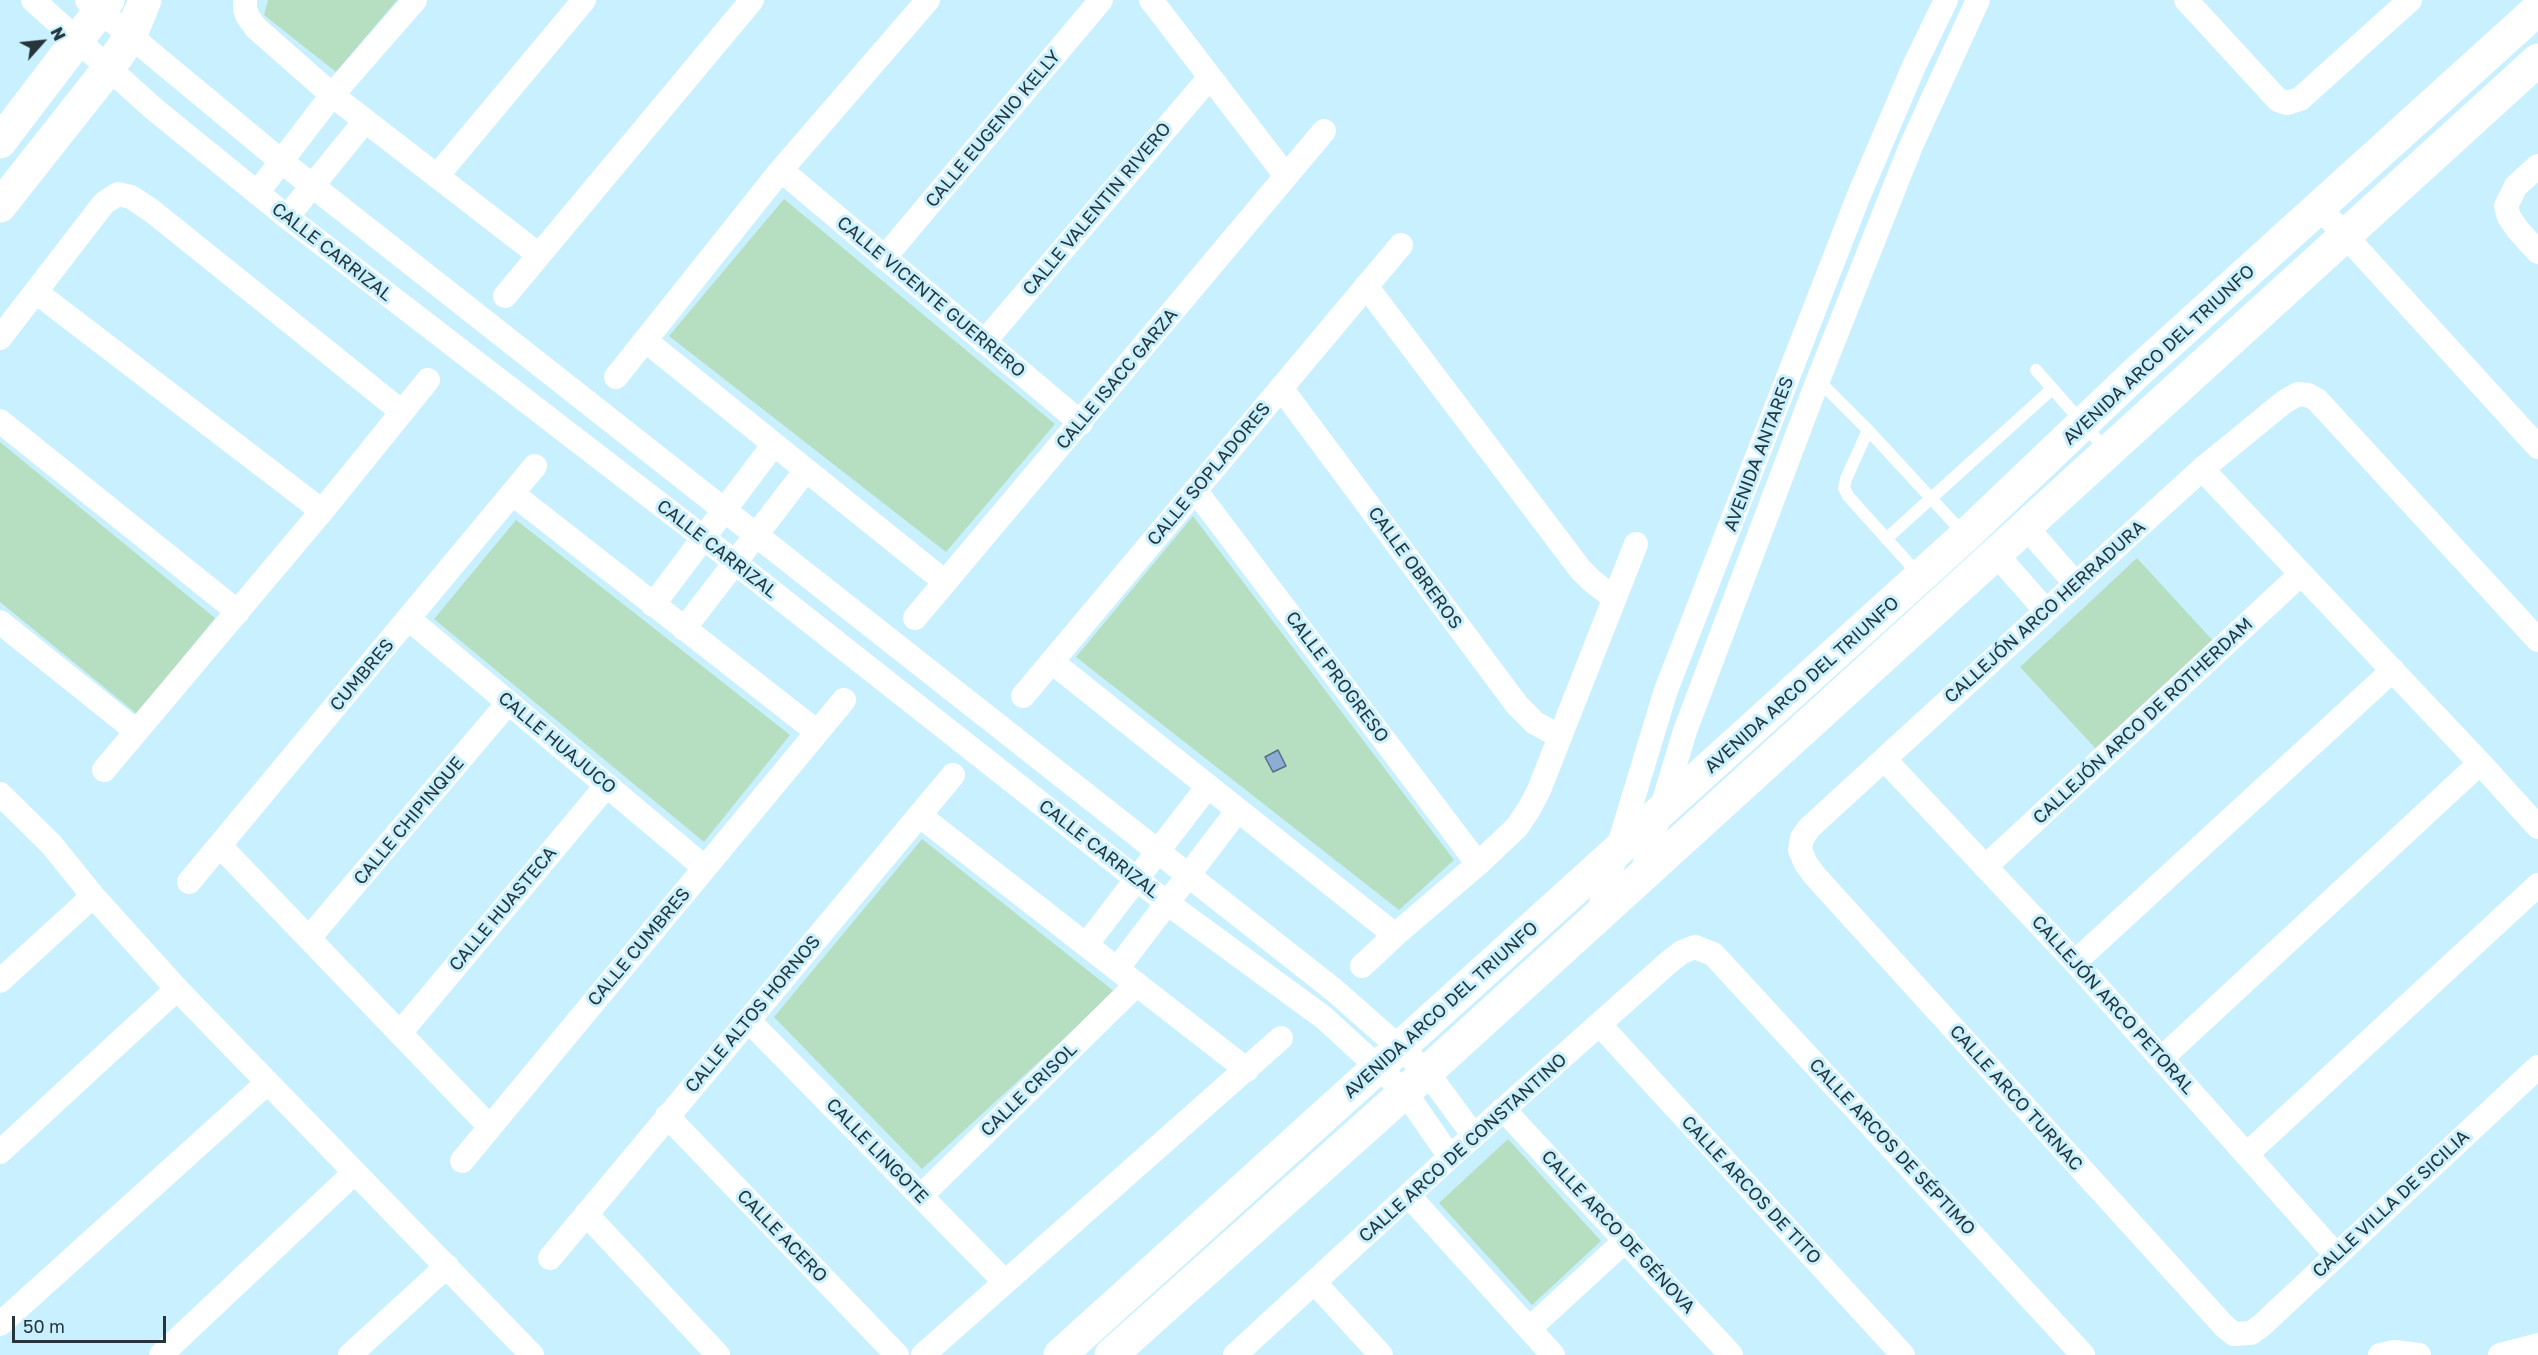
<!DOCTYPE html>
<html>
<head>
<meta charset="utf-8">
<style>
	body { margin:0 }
	#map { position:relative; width:2538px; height:1355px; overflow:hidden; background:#c8f0fe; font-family:"Golos Text",sans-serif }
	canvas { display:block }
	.north { position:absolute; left:12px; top:12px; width:60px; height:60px; -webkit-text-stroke:4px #c8f0fe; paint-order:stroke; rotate:63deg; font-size:16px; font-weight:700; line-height:24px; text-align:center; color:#25353a }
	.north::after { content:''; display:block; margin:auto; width:21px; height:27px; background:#25353a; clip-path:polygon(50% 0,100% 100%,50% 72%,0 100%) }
	.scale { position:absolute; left:12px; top:1316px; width:154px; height:27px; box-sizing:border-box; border:3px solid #25353a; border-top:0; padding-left:8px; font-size:18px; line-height:21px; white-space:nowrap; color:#25353a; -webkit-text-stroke:4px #c8f0fe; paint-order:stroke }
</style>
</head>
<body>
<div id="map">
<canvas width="2538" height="1355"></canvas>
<div class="north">N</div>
<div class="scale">50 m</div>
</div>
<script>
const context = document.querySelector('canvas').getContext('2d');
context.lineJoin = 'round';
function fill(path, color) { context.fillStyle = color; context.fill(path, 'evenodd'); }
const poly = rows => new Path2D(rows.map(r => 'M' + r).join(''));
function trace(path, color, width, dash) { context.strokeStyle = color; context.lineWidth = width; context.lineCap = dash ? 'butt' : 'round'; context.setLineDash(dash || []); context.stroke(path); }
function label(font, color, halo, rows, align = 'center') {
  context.font = font + ' "Golos Text",sans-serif'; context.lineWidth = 6; context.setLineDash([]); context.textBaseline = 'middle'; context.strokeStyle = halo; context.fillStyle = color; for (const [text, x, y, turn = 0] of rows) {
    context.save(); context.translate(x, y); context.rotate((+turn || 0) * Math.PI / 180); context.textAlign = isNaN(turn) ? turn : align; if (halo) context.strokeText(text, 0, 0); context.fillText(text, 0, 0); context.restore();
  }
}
fill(poly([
	[268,0,397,0,336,72,264,15],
	[784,199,1055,424,946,552,669,336],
	[0,442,215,618,137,714,0,602],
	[1193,516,1454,860,1399,910,1076,657],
	[516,520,790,735,704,842,434,619],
	[2137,558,2215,643,2098,751,2020,667],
	[922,839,1115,992,922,1169,774,1017],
	[1508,1139,1601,1241,1532,1305,1439,1203]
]), '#b6dfc1');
const building = poly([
	[1278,750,1286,766,1273,772,1265,757,1278,750]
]);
fill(building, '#8daed4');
trace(building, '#586d85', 1.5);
trace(poly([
	[2036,370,2108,452],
	[1818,380,1868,430,1964,534],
	[1868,430,1846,479,1844,488,1848,496,1920,576],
	[1886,539,2052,389]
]), '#fff', 12);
trace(poly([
	[33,0,154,109,287,217,704,538,1167,903,1323,1017,1405,1092,1450,1157],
	[87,0,281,161,1334,990,1427,1072,1474,1136],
	[245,0,245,9,248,17,256,28,332,95,539,255],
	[1151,0,1286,176],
	[2186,0,2278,100,2287,103,2300,99,2410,0],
	[2538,166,2516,186,2506,206,2509,217,2518,230,2538,252],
	[781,170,1081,423],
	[437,176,584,0],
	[257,193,332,95,415,0],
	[2320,208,2538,447],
	[287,217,365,121],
	[884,258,1101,0],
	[1366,286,1580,569,1592,581,1614,598],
	[36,292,322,511],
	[505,296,752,0],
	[0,338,104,203,118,194,131,197,152,211,402,412],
	[646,341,945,582],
	[984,342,1210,77],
	[616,377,781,170,928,0],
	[1281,388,1517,705,1535,723,1559,736],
	[0,421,238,612],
	[2202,469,2480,763,2538,827],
	[1195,490,1478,864],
	[513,494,817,732],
	[2026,527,2076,584],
	[1996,554,2046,611],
	[653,605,774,444],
	[915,618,1324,131],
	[409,619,705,868],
	[0,622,136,731],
	[684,629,806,470],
	[2538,640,2317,400,2308,395,2298,394,2284,402,2202,469,2046,611,1809,828,1802,838,1800,850,1806,864,1815,876,2225,1327,2234,1334,2251,1333,2262,1325,2538,1067],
	[1052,662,1395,935],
	[1023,696,1401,245],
	[1885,760,2075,962,2336,1255],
	[104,770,322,511,428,380],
	[0,794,51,844,93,896,177,989,532,1355],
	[919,815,1247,1070],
	[220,846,490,1127],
	[1985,867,2301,574],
	[1641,876,1685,731,1818,380,1911,146,1978,0],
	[189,882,535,466],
	[1597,917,1666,690,1859,195,1914,66,1946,0],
	[309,938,508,703],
	[1086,945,1208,786],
	[2075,962,2393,670],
	[1362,966,1395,935,1478,864,1517,827,1529,809,1539,790,1636,544],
	[1117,969,1238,810],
	[0,981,93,896],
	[748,1020,1005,1282],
	[1600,1025,1903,1355],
	[400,1033,607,785],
	[2162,1058,2480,763],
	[1503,1109,1731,1355],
	[667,1116,897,1355],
	[0,1152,177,989],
	[2247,1154,2538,885],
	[462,1161,844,700],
	[921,1196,1137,984],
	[1409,1196,1553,1355],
	[586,1214,718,1355],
	[550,1258,953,775],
	[1314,1282,1381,1355],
	[0,1324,267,1083],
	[1529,1329,1626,1240],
	[161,1355,354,1173],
	[350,1355,447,1266],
	[923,1355,1281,1038],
	[1235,1355,1450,1157,1669,962,1682,952,1695,947,1713,954,2083,1355],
	[2380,1355,2394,1352,2419,1355],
	[2500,1355,2538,1345]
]), '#fff', 24);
trace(poly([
	[0,142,108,0],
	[0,206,109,68,130,37,145,0],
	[1060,1355,1965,536,2136,373,2538,9],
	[1111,1355,1405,1092,2538,60]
]), '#fff', 33);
label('18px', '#25353a', '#c8f0fe', [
	["CALLE EUGENIO KELLY",993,129,-50],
	["CALLE VALENTIN RIVERO",1097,209,-50],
	["CALLE CARRIZAL",332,252,38],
	["CALLE VICENTE GUERRERO",931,297,40],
	["AVENIDA ARCO DEL TRIUNFO",2159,355,-43],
	["CALLE ISACC GARZA",1117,379,-50],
	["AVENIDA ANTARES",1759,454,-69],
	["CALLE SOPLADORES",1209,474,-50],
	["CALLE CARRIZAL",717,549,38],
	["CALLE OBREROS",1415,568,54],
	["CALLEJÓN ARCO HERRADURA",2045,612,-42],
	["CUMBRES",362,675,-50],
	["CALLE PROGRESO",1337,677,53],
	["AVENIDA ARCO DEL TRIUNFO",1802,685,-42],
	["CALLEJÓN ARCO DE ROTHERDAM",2143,721,-43],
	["CALLE HUAJUCO",557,743,40],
	["CALLE CHIPINQUE",409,821,-50],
	["CALLE CARRIZAL",1099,849,38],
	["CALLE HUASTECA",503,909,-50],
	["CALLE CUMBRES",639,947,-50],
	["CALLEJÓN ARCO PETORAL",2113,1005,48],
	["AVENIDA ARCO DEL TRIUNFO",1441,1010,-42],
	["CALLE ALTOS HORNOS",753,1014,-50],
	["CALLE CRISOL",1029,1090,-44],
	["CALLE ARCO TURNAC",2016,1098,48],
	["CALLE ARCOS DE SÉPTIMO",1892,1147,47],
	["CALLE ARCO DE CONSTANTINO",1463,1148,-42],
	["CALLE LINGOTE",877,1151,46],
	["CALLE ARCOS DE TITO",1751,1190,47],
	["CALLE VILLA DE SICILIA",2391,1204,-43],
	["CALLE ARCO DE GÉNOVA",1618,1232,47],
	["CALLE ACERO",782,1236,46]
]);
</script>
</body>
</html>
